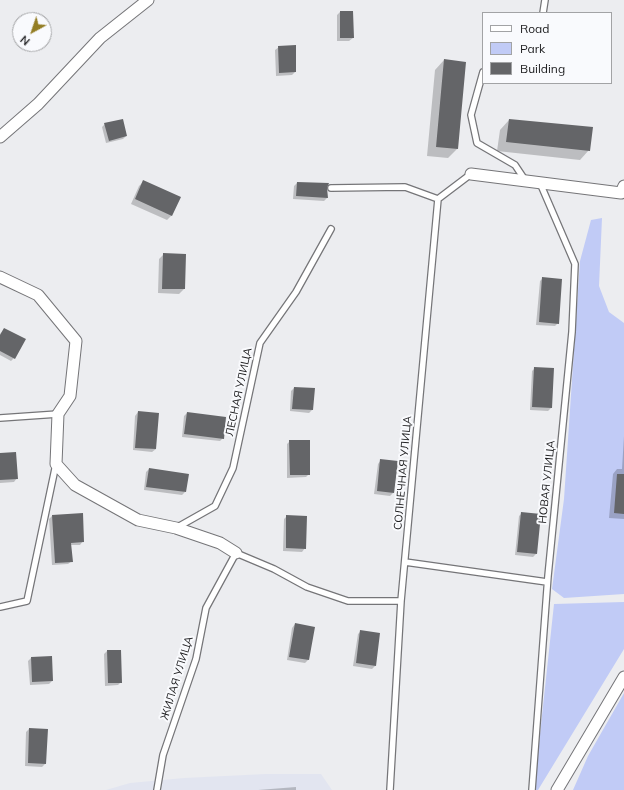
<!DOCTYPE html>
<html>
<head>
<meta charset="utf-8">
<style>
	body { margin:0 }
	#map { position:relative; width:624px; height:790px; overflow:hidden; background:#ecedf0; font-family:Mulish,sans-serif }
	canvas { display:block }
	.legend { position:absolute; left:482px; top:12px; width:130px; height:72px; box-sizing:border-box; background:#f9fafd; border:1px solid #a2a3a5; margin:0; padding:5px 7px; list-style:none; font-size:12px; color:#202022 }
	.legend li { display:flex; align-items:center; gap:8px; height:20px }
	.legend b { width:20px; border:1px solid #a2a3a5 }
	.north { position:absolute; left:12px; top:12px; width:40px; height:40px; box-sizing:border-box; background:#f9fafd; border:1px solid #a2a3a5; border-radius:50%; rotate:220deg; font-size:11px; font-weight:700; line-height:16px; text-align:center; color:#202022 }
	.north::after { content:''; display:block; margin:auto; width:14px; height:18px; background:#937d24; clip-path:polygon(50% 0,100% 100%,50% 72%,0 100%) }
</style>
</head>
<body>
<div id="map">
<canvas width="624" height="790"></canvas>
<ul class="legend">
<li><b style="height:5px;background:#fff"></b>Road</li>
<li><b style="height:11px;background:#c1cbf6"></b>Park</li>
<li><b style="height:11px;background:#646568"></b>Building</li>
</ul>
<div class="north">N</div>
</div>
<script>
const context = document.querySelector('canvas').getContext('2d');
context.lineJoin = 'round';
function fill(path, color) { context.fillStyle = color; context.fill(path, 'evenodd'); }
const poly = rows => new Path2D(rows.map(r => 'M' + r).join(''));
function trace(path, color, width, dash) { context.strokeStyle = color; context.lineWidth = width; context.lineCap = dash ? 'butt' : 'round'; context.setLineDash(dash || []); context.stroke(path); }
function label(font, color, halo, rows, align = 'center') {
  context.font = font + ' Mulish,sans-serif'; context.lineWidth = 4; context.setLineDash([]); context.textBaseline = 'middle'; context.strokeStyle = halo; context.fillStyle = color; for (const [text, x, y, turn = 0] of rows) {
    context.save(); context.translate(x, y); context.rotate((+turn || 0) * Math.PI / 180); context.textAlign = isNaN(turn) ? turn : align; if (halo) context.strokeText(text, 0, 0); context.fillText(text, 0, 0); context.restore();
  }
}
fill(poly([
	[266,774,321,774,332,790,106,790,130,783,184,778]
]), '#e2e5f0');
fill(poly([
	[602,218,599,286,609,312,624,323,624,594,564,598,552,589,564,499,580,261,591,220],
	[624,602,624,649,538,790,534,790,554,604],
	[624,693,624,790,573,790,588,756]
]), '#c1cbf6');
fill(poly([
	[340,12,353,38,349,41,337,41,337,15],
	[295,46,295,72,292,75,276,76,275,50,279,47],
	[444,60,457,149,448,158,427,156,435,70],
	[509,120,589,150,580,160,497,151,500,130],
	[105,124,126,136,123,139,106,143,102,127],
	[144,181,172,215,167,220,131,204,139,186],
	[297,183,326,187,327,198,324,201,293,199,294,186],
	[164,254,184,289,179,294,158,293,159,259],
	[543,278,558,323,555,326,536,325,540,281],
	[4,329,14,358,11,361,0,355,0,334],
	[535,368,551,408,548,411,530,410,532,371],
	[294,388,312,410,309,413,290,411,291,391],
	[138,412,156,449,152,452,133,450,135,416],
	[187,413,223,438,220,441,182,437,184,416],
	[624,436,624,519,609,518,613,474,617,469,622,469],
	[290,441,309,474,306,477,287,478,287,444],
	[0,454,17,478,14,482,0,483],
	[381,460,393,493,390,496,374,494,378,464],
	[149,469,185,492,182,495,144,490,146,472],
	[522,513,536,554,533,557,515,555,519,516],
	[52,516,83,541,80,545,70,545,72,561,68,564,52,565,49,519],
	[287,516,305,548,302,552,283,551,284,519],
	[295,624,308,660,305,663,287,660,292,628],
	[361,631,375,666,372,669,353,666,358,634],
	[107,651,121,682,118,685,105,686,104,654],
	[31,658,52,681,49,684,30,685,28,661],
	[29,729,45,764,42,767,25,766,26,732],
	[296,787,296,790,258,790]
]), '#0003');
fill(poly([
	[340,11,353,11,354,38,340,38],
	[296,45,296,72,279,73,278,46],
	[444,59,466,62,458,149,436,147],
	[123,119,127,136,109,141,104,123],
	[509,119,593,127,590,151,506,142],
	[143,180,181,197,172,216,135,199],
	[297,182,329,183,327,188,328,198,296,196],
	[163,253,186,254,185,289,162,289],
	[542,277,562,279,559,324,539,322],
	[4,328,26,339,15,359,0,351,0,335],
	[534,367,554,368,552,408,532,407],
	[294,387,315,388,313,410,292,409],
	[138,411,159,413,156,449,135,448],
	[187,412,226,417,224,439,184,434],
	[289,440,310,440,310,475,290,475],
	[16,452,18,479,0,480,0,453],
	[380,459,398,461,394,493,377,491],
	[149,468,189,474,186,492,146,487],
	[617,474,624,474,624,514,614,513],
	[521,512,541,514,537,554,517,552],
	[83,513,84,542,71,543,73,562,55,563,52,515],
	[286,515,307,516,306,549,286,548],
	[295,623,315,627,309,660,289,657],
	[360,630,380,633,376,666,356,663],
	[107,650,121,650,122,683,108,683],
	[52,656,53,681,32,682,31,657],
	[29,728,48,729,46,764,28,763]
]), '#646568');
const lane = poly([
	[543,13,545,0],
	[483,72,471,115,477,143,515,165,525,180],
	[331,188,405,187,438,199],
	[0,418,58,414],
	[176,528,215,506,233,468,260,343,296,292,331,229],
	[405,562,547,582],
	[0,607,27,601,56,464],
	[157,790,163,755,196,659,206,608,236,553,274,569,307,587,348,601,401,601],
	[390,790,401,601,438,199,471,174],
	[532,790,548,576,572,332,575,264,540,183]
]);
const street = poly([
	[0,137,38,104,100,38,148,0],
	[471,174,621,193,624,186],
	[0,277,38,295,76,341,70,396,58,414,56,464,75,485,138,520,176,528,220,543,236,553],
	[557,790,624,677]
]);
trace(lane, '#757578', 8);
trace(street, '#757578', 13);
trace(lane, '#fff', 5.5);
trace(street, '#fff', 11);
label('11px', '#202022', '#f9fafd', [
	["ЛЕСНАЯ УЛИЦА",239,392,-78],
	["СОЛНЕЧНАЯ УЛИЦА",403,473,-85],
	["НОВАЯ УЛИЦА",547,482,-84],
	["ЖИЛАЯ УЛИЦА",177,678,-73]
]);
</script>
</body>
</html>
